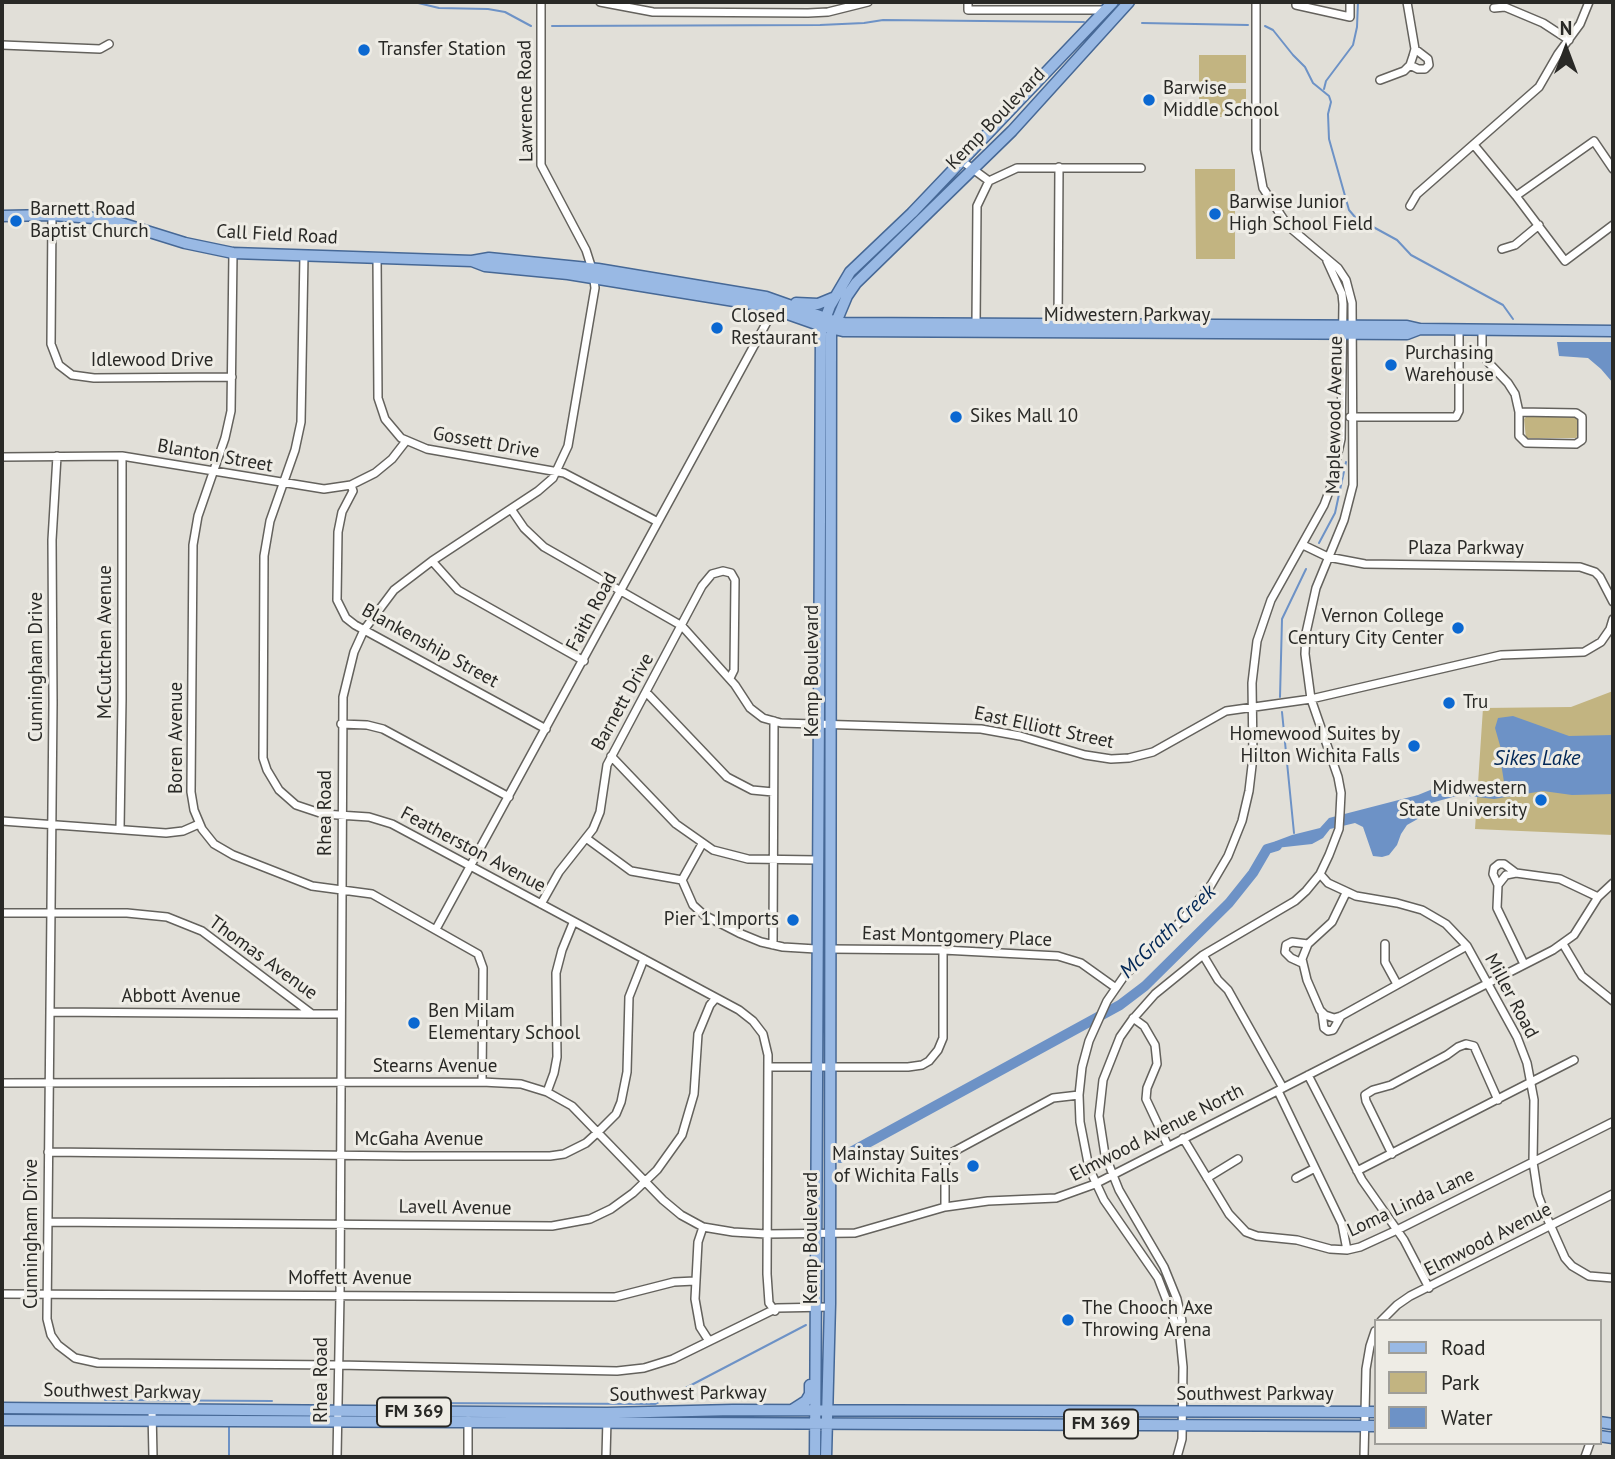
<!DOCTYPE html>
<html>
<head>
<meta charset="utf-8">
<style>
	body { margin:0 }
	#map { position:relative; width:1615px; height:1459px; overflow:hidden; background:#e1dfd8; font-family:"PT Sans",sans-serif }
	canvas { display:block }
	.frame { position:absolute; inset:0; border:4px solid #292926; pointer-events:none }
	.legend { position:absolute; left:1374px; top:1319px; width:228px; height:126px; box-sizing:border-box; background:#eeece5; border:2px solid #9f9e99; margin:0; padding:9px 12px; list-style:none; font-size:21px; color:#292926 }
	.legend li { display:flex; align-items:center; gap:14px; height:35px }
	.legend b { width:35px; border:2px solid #9f9e99 }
	.north { position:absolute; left:1531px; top:14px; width:70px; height:70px; -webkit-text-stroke:5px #eeece5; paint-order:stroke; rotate:0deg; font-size:19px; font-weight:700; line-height:28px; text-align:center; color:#292926 }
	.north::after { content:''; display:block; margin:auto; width:24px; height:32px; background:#292926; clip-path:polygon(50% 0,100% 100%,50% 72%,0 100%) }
</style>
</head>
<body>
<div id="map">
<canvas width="1615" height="1459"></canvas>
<div class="frame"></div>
<ul class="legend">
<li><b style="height:9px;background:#99b9e4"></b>Road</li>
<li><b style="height:19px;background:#c2b481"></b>Park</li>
<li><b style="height:19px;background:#6d92c6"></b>Water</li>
</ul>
<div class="north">N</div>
</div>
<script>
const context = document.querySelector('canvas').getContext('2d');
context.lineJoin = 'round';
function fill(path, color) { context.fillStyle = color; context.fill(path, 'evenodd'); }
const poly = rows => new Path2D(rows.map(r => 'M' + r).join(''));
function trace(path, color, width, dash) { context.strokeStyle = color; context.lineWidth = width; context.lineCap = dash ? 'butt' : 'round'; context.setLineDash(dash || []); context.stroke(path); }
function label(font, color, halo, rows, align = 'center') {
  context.font = font + ' "PT Sans",sans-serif'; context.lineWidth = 6; context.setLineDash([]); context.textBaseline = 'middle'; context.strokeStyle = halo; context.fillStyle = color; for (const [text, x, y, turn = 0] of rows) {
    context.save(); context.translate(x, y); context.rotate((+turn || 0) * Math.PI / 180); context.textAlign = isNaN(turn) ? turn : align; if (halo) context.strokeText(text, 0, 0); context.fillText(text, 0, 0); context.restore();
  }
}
fill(poly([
	[1199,55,1246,55,1246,83,1199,83],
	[1199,89,1246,89,1246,117,1199,117],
	[1195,169,1235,169,1235,259,1196,259],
	[1526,417,1577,417,1578,434,1576,438,1526,438,1524,419],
	[1613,691,1613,835,1475,829,1483,708,1571,707]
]), '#c2b481');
fill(poly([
	[1557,342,1613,342,1613,383,1601,369,1588,358,1559,356],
	[1513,716,1569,736,1613,735,1613,794,1572,795,1543,791,1494,799,1460,795,1431,803,1430,812,1407,825,1401,834,1397,845,1389,855,1382,857,1373,856,1363,827,1355,823,1330,829,1323,838,1312,844,1267,849,1276,841,1292,835,1320,828,1329,818,1418,795,1445,784,1490,788,1504,782,1501,763,1503,756,1495,728,1498,718]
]), '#6d92c6');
trace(poly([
	[414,2,439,8,488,9,505,12,531,26],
	[1142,23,1248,25],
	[552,26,820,25,864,23,883,20,1084,22],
	[1265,26,1273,30,1293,55,1305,67,1313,83,1329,96,1331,102,1328,114,1329,139,1349,210,1355,217,1397,240,1411,255,1503,305,1513,319],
	[1324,89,1326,81,1353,45,1357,27,1358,2],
	[1319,543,1335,513,1346,462],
	[1280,697,1282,619,1306,569],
	[1282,712,1294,833],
	[105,1400,272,1401],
	[413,1403,655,1404,806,1325],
	[229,1457,229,1427]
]), '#6d92c6', 2);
trace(poly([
	[840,1158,1120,1005,1145,986,1229,903,1253,873,1267,849,1277,846]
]), '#6d92c6', 10);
const minor = poly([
	[600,2,653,12,808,13,828,12,868,2],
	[968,2,968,10,1105,10],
	[1296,2,1296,5,1350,17,1350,2],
	[1494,8,1505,7,1543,23,1569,40],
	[2,45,100,49,109,44],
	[1410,65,1418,69,1425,69,1429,65,1428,59,1415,49],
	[1380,80,1404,71,1410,65,1413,56,1415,49,1407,2],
	[1474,145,1516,196,1565,261,1613,225],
	[962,161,989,181,1017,168,1141,168],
	[1516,196,1594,141,1613,169],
	[1410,206,1417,194,1539,87,1558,54,1580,24,1589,2],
	[52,215,51,344,59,365,72,375,94,378,232,377],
	[1502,249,1515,245,1539,225],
	[233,253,231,411,225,438,198,516,193,545,191,792,194,810,202,829,214,844,233,855,312,886,372,894,478,954,483,968,482,1082],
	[304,255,301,422,295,450,270,521,264,556,263,758,267,770,279,790,296,805,323,814,369,817,392,824,739,1010,753,1021,763,1034,768,1055,767,1274,769,1303,775,1311],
	[377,257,378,398,385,419,401,438,427,449,564,473,658,522],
	[976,324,977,206,989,181],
	[1058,324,1059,167],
	[1482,329,1482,347,1487,361,1508,383,1515,394,1519,412],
	[1519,412,1576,413,1582,417,1582,440,1576,444,1526,443,1519,436,1519,412],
	[1350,417,1456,417,1459,411,1459,329],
	[57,456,52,540,53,703,47,1319,51,1335,58,1345,75,1358,98,1363,338,1365,617,1371,644,1368,673,1359,777,1308,830,1307],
	[2,457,122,456,324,489,351,485,375,473,392,459,406,441],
	[351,485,353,491,342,512,338,532,337,600,346,618,355,625,546,729],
	[511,509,524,528,544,547,682,626,735,685,750,708,763,718,781,723,981,729,1020,736,1085,755,1111,759,1129,758,1153,752,1226,711,1311,699,1501,655,1584,652,1601,642,1610,629,1613,619],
	[1303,545,1328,557,1365,564,1580,567,1595,572,1600,577,1613,602],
	[432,561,458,590,584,661],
	[646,692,727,777,752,790,773,792],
	[341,724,367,725,383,729,509,797],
	[611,756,676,824,713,850,748,859,817,860],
	[2,821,166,833,183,831,199,824],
	[120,829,122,699,122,456],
	[586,838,631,871,682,880,693,905,704,915,739,933,761,942,783,947,816,949],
	[1320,874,1328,883,1356,896,1397,903,1422,910,1446,924,1467,946,1517,1037,1527,1063,1534,1100,1533,1162,1538,1195,1544,1211,1565,1258,1572,1266,1589,1276,1613,1278],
	[682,880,702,844],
	[1498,885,1493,874,1494,868,1499,864,1504,864,1516,873],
	[1346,893,1332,922,1308,944,1302,959,1307,980,1320,1010,1325,1015,1334,1018,1341,1016,1467,946],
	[541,904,559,872,593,829,600,812,607,765,702,586,712,574,723,571,731,573,735,580,734,670,730,678],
	[2,913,127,913,167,917,202,931,312,1014,340,1014],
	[436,929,774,309],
	[1385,944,1385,962,1397,984],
	[1563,944,1582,976,1613,1001],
	[773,945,774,721],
	[830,949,943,950,1058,956,1081,963,1116,988],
	[1203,955,1218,980,1228,990,1283,1088],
	[1302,963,1291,958,1285,952,1286,945,1292,942,1308,944],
	[1524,964,1497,908,1498,885,1506,875,1516,873,1560,879,1598,897],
	[50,1012,311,1014],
	[1322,1013,1324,1028,1328,1031,1333,1030,1341,1016],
	[1133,1018,1144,1026,1155,1045,1157,1064,1147,1088,1146,1099,1168,1146],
	[768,1067,908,1067,922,1065,929,1061,938,1050,943,1038,943,950],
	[1308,1075,1362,1180,1404,1240,1429,1288],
	[2,1083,482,1082,521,1084,547,1092,572,1106,663,1200,681,1215,703,1227,733,1232,766,1234,855,1233,945,1207,988,1201,1056,1198,1095,1184,1553,950,1574,935,1598,897,1613,883],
	[1278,1091,1342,1224,1347,1250],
	[547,1092,554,1073,557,1057,556,973,562,950,573,923],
	[1183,1138,1229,1214,1246,1232,1257,1236,1297,1240,1330,1249,1347,1250,1360,1247,1397,1230,1613,1122],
	[48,1152,405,1156,550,1156,564,1154,586,1143,598,1132,616,1114,621,1102,627,1072,629,997,644,959],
	[1392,1154,1366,1101,1365,1095,1373,1090,1391,1085,1447,1055,1458,1047,1466,1044,1474,1046,1498,1100],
	[1357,1171,1574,1060],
	[1207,1178,1238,1159],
	[1296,1178,1315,1168],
	[945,1207,945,1162,951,1153,1053,1098,1079,1095],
	[49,1222,552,1226,590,1219,611,1209,633,1193,657,1170,682,1135,694,1094,698,1034,710,1005,715,999],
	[703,1227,698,1242,695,1299,700,1327,709,1341],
	[2,1294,615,1297,674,1282,695,1281],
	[1381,1321,1397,1305,1410,1296,1613,1194],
	[1179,1327,1175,1322,1158,1278,1104,1200,1089,1168,1080,1122,1079,1095,1082,1067,1089,1041,1107,1001,1125,975,1182,920,1211,885,1228,856,1242,821,1249,791,1253,757,1252,683,1257,641,1271,600,1324,505,1330,489,1341,439,1343,304,1342,294,1327,261],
	[152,1410,153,1457],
	[337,1457,340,1295,343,697,354,652,364,630,394,590,432,561,538,491,553,478,568,446,595,288,593,272,586,250,541,165,541,2],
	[468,1457,468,1420],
	[606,1457,607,1419],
	[1177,1457,1182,1439,1183,1367,1179,1327,1182,1321,1177,1299,1164,1267,1119,1190,1105,1155,1099,1116,1103,1080,1120,1037,1132,1020,1155,994,1203,955,1295,901,1306,891,1320,874,1329,855,1339,829,1340,813,1341,793,1338,777,1311,699,1305,654,1306,633,1316,588,1344,520,1353,485,1352,303,1346,280,1338,268,1288,226,1263,188,1256,150,1256,2],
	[1364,1457,1366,1369,1370,1346,1375,1331],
	[1585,1457,1590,1443]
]);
const major = poly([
	[2,216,52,215,108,219,185,243,233,253,472,261,489,258,598,269,766,297,831,320,844,323,1407,326,1420,329,1613,331],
	[472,261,485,266,568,274,765,306,822,326,843,331,1407,334,1420,329],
	[796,303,818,304,835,297],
	[2,1408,607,1413,733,1410,1375,1412],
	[792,1410,806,1401,810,1394,810,1385],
	[2,1420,1375,1426],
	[1599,1422,1613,1424],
	[1599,1436,1613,1438],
	[815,1457,821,330,830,306,850,272,912,213,1113,2],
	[826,1457,830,1304,831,334,847,296,856,283,1012,131,1129,2]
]);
trace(minor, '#64625d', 10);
trace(major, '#466896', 13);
trace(minor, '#fff', 7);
trace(major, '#99b9e4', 10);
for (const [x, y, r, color] of [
	[364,50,7,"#0b68d1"],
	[1149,100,7,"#0b68d1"],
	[1215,214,7,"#0b68d1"],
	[16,221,7,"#0b68d1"],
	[717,328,7,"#0b68d1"],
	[1391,365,7,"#0b68d1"],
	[956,417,7,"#0b68d1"],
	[1458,628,7,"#0b68d1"],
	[1449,703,7,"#0b68d1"],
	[1414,746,7,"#0b68d1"],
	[1541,800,7,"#0b68d1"],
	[793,920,7,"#0b68d1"],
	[414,1023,7,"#0b68d1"],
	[973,1166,7,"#0b68d1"],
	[1068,1320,7,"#0b68d1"]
]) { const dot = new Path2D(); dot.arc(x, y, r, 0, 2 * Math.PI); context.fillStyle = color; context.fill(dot); trace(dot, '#eeece5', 2.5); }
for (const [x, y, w] of [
	[414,1412,74],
	[1101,1424,74]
]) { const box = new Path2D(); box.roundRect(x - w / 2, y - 14.5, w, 29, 5); context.fillStyle = '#eeece5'; context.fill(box); trace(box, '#292926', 2); }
label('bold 18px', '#292926', null, [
	["FM 369",414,1412],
	["FM 369",1101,1424]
]);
label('19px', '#292926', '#eeece5', [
	["Transfer Station",378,50],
	["Barwise",1163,89],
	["Middle School",1163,111],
	["Barwise Junior",1229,203],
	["High School Field",1229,225],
	["Barnett Road",30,210],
	["Baptist Church",30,232],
	["Closed",731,317],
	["Restaurant",731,339],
	["Purchasing",1405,354],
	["Warehouse",1405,376],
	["Sikes Mall 10",970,417],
	["Vernon College",1444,617,"right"],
	["Century City Center",1444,639,"right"],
	["Tru",1463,703],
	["Homewood Suites by",1400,735,"right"],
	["Hilton Wichita Falls",1400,757,"right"],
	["Midwestern",1527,789,"right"],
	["State University",1527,811,"right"],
	["Pier 1 Imports",779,920,"right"],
	["Ben Milam",428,1012],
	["Elementary School",428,1034],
	["Mainstay Suites",959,1155,"right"],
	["of Wichita Falls",959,1177,"right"],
	["The Chooch Axe",1082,1309],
	["Throwing Arena",1082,1331]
], 'left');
label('19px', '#292926', '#eeece5', [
	["Lawrence Road",526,101,-91],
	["Kemp Boulevard",996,119,-46],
	["Call Field Road",277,235,3],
	["Midwestern Parkway",1127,316],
	["Idlewood Drive",152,361],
	["Maplewood Avenue",1335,415,-89],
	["Gossett Drive",486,443,10],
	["Blanton Street",215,456,10],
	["Plaza Parkway",1466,549],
	["Faith Road",592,612,-62],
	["McCutchen Avenue",106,642,-90],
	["Blankenship Street",430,646,29],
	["Cunningham Drive",37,667,-90],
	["Kemp Boulevard",813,671,-90],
	["Barnett Drive",623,702,-61],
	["East Elliott Street",1044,728,12],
	["Boren Avenue",177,738,-90],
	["Rhea Road",326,813,-90],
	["Featherston Avenue",473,850,28],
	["East Montgomery Place",957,937,2],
	["Thomas Avenue",263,958,36],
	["Miller Road",1511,996,62],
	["Abbott Avenue",181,997],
	["Stearns Avenue",435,1067],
	["Elmwood Avenue North",1157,1133,-27],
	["McGaha Avenue",419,1140],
	["Loma Linda Lane",1411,1203,-25],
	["Lavell Avenue",455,1208,1],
	["Cunningham Drive",32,1234,-90],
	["Kemp Boulevard",812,1238,-90],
	["Elmwood Avenue",1488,1240,-27],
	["Moffett Avenue",350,1279],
	["Rhea Road",322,1380,-90],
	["Southwest Parkway",122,1392,1],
	["Southwest Parkway",688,1394,-1],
	["Southwest Parkway",1255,1395]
]);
label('italic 21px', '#022756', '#eeece5', [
	["Sikes Lake",1537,759],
	["McGrath Creek",1168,932,-44]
]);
</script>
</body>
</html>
